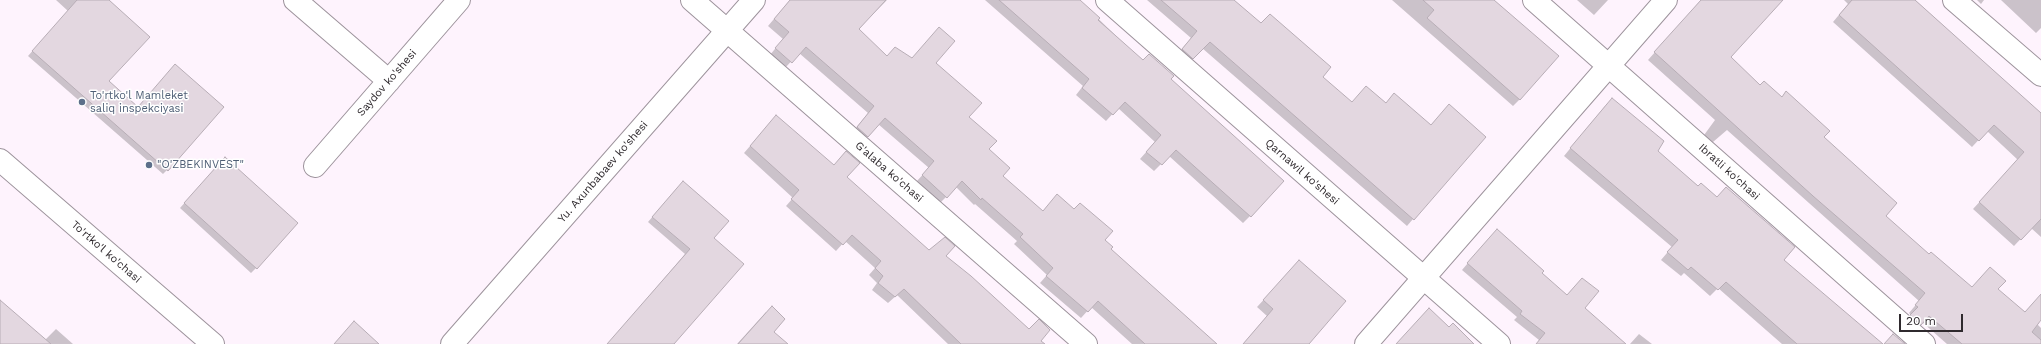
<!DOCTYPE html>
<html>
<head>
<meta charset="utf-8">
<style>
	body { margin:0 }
	#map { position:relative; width:2041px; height:344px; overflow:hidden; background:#fef3fd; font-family:"Work Sans",sans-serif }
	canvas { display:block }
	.scale { position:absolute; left:1899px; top:314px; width:64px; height:18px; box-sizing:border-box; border:2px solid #2f2a2e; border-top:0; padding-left:5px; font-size:12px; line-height:14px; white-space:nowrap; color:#2f2a2e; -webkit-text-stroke:3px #fff; paint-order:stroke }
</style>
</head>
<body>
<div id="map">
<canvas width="2041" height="344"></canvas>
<div class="scale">20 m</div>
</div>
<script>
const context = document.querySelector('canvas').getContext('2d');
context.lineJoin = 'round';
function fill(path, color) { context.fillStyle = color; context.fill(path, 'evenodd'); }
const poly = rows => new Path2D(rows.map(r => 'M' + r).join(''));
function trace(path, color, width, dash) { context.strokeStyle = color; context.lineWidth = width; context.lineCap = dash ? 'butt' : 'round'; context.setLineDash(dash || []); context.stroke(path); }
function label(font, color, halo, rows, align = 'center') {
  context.font = font + ' "Work Sans",sans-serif'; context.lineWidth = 3; context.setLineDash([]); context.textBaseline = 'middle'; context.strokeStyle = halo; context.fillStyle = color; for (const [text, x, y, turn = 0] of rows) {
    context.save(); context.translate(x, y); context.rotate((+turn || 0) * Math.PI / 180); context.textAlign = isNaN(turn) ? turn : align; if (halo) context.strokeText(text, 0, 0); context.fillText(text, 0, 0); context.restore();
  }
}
fill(poly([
	[56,0,107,0,107,81,137,108,171,70,167,170,163,174,28,56,68,11],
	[790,0,887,0,858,29,887,57,935,63,988,149,1001,176,1042,212,1051,202,1104,240,1110,249,1216,344,1132,344,1091,307,1081,318,1040,283,1047,275,1014,244,1017,241,975,204,974,205,956,187,940,203,916,182,929,168,878,124,861,143,851,134,868,113,799,53,785,68,770,55,783,39,768,26],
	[985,0,1079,0,1143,62,1170,79,1250,216,1243,223,1169,156,1154,171,1140,159,1155,142,1118,108,1106,121,1076,95,1083,86],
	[1147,0,1233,0,1352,103,1385,104,1430,126,1449,106,1413,219,1407,226,1202,48,1186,65,1176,56,1191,38],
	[1392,0,1493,0,1520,99,1513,106],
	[1577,0,1608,0,1594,15],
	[1701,0,1772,0,1730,57,1760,86,1823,137,1884,216,1929,255,1972,288,1997,289,2024,313,2041,295,2041,319,2037,324,2041,328,2041,344,1947,344,1922,322,1914,331,1904,323,1911,315,1909,313,1919,301,1727,130,1706,148,1699,142,1715,120,1648,60],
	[1844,0,1915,0,2041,114,2041,237,2031,228,2014,246,1973,209,2018,160,1987,131,1972,147,1833,22,1848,4],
	[1977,0,1984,0,1981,4],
	[2001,0,2041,0,2041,28,2036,33],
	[1605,106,1783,260,1882,344,1782,344,1718,288,1710,296,1684,273,1681,276,1661,260,1672,247,1564,156],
	[770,123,846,177,929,251,945,257,1039,344,948,344,897,295,888,303,872,290,877,283,869,275,875,268,845,241,836,251,786,206,793,198,744,153],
	[220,163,256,268,251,273,180,208],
	[678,187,712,238,673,344,608,344,685,254,648,222],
	[1490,237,1541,273,1566,296,1576,285,1583,308,1624,344,1541,344,1538,342,1539,340,1514,320,1517,317,1462,270],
	[1293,268,1307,344,1243,344,1267,316,1257,307],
	[0,301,45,340,56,329,73,344,0,344],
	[766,312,772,332,786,344,737,344],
	[1639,334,1652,344,1630,344]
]), '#0003');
const building = poly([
	[77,0,109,0,150,37,109,81,138,107,175,64,224,107,168,171,32,51,77,0],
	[790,0,886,0,859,29,887,56,895,47,912,58,939,27,955,41,936,63,982,103,969,117,997,141,989,149,1010,168,1003,176,1043,211,1057,194,1074,209,1080,203,1113,231,1105,240,1113,247,1111,249,1217,344,1145,344,1098,301,1088,312,1046,276,1053,268,1020,237,1023,234,982,198,981,200,962,181,947,198,922,175,934,161,885,118,868,137,857,127,874,106,806,47,792,63,775,48,789,32,774,19,790,0],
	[999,0,1080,0,1100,18,1098,20,1143,60,1149,54,1174,76,1171,79,1284,181,1251,217,1176,150,1162,165,1146,152,1161,135,1125,102,1113,115,1082,88,1089,79,999,0],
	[1161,0,1234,0,1261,23,1270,14,1331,67,1323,77,1352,102,1366,86,1386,103,1394,93,1431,125,1449,104,1486,137,1414,220,1210,42,1193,59,1182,49,1197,31,1161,0],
	[1423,0,1494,0,1559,56,1520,100,1427,18,1434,10,1423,0],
	[1701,0,1783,0,1731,57,1760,85,1764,81,1782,97,1786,91,1830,131,1824,137,1897,203,1886,216,1929,254,1931,252,1972,287,1990,267,2006,281,1998,289,2025,312,2041,294,2041,320,2032,332,2041,340,2041,344,1962,344,1929,316,1921,325,1910,315,1918,307,1915,305,1925,293,1813,196,1654,52,1701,0],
	[1852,0,1915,0,2041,113,2041,219,2021,240,1979,202,2024,152,1994,125,1979,141,1967,130,1839,15,1852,0],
	[1612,98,1664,141,1658,151,1698,186,1701,183,1717,197,1726,187,1795,247,1784,260,1883,344,1797,344,1726,282,1718,290,1691,267,1688,270,1667,252,1678,240,1570,148,1612,98],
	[776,115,834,165,846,151,860,163,847,177,929,250,945,237,955,246,946,256,971,276,1029,329,1039,319,1050,330,1041,341,1045,344,961,344,904,289,895,297,878,283,883,276,875,268,881,261,852,235,843,245,791,199,799,190,750,146,776,115],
	[225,157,298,223,257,269,184,203,225,157],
	[683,181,729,221,714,238,744,264,674,344,607,344,690,249,652,217,683,181],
	[1497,229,1544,271,1542,273,1567,295,1582,278,1599,291,1585,308,1626,344,1536,344,1545,333,1520,314,1522,311,1467,263,1497,229],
	[1299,260,1346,301,1309,344,1243,344,1273,309,1263,300,1299,260],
	[0,300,51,344,0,344,0,300],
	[772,306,785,319,774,332,788,344,738,344,772,306],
	[1429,308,1449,327,1453,323,1474,344,1396,344,1429,308],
	[354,321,379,344,334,344,354,321],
	[1893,334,1905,344,1884,344,1893,334]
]);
fill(building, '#e3d7e0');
trace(building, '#b8adb6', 1);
const minor = poly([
	[295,0,389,81],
	[692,0,1086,344],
	[1107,0,1499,344],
	[1534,0,1924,344],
	[1954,0,2041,75],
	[0,160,213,344],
	[315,166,459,0],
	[452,344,754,0],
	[1366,344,1666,0]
]);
trace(minor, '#9d939c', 24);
trace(minor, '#fff', 22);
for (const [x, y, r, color] of [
	[82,102,4,"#5c6f8a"],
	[149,165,4,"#5c6f8a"]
]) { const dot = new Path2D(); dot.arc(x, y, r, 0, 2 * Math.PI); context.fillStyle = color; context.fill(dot); trace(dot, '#fff', 1.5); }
label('11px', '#2f2a2e', '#fff', [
	["Saydov ko'shesi",387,83,-49],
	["Yu. Axunbabaev ko'shesi",603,172,-49],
	["G'alaba ko'chasi",889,172,41],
	["Qarnawil ko'shesi",1302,172,41],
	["Ibratli ko'chasi",1729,172,42],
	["To'rtko'l ko'chasi",106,252,41]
]);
label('11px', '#4e5e75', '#fff', [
	["To'rtko'l Mamleket",90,96],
	["saliq inspekciyasi",90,109],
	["\"O'ZBEKINVEST\"",157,165]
], 'left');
</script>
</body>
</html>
